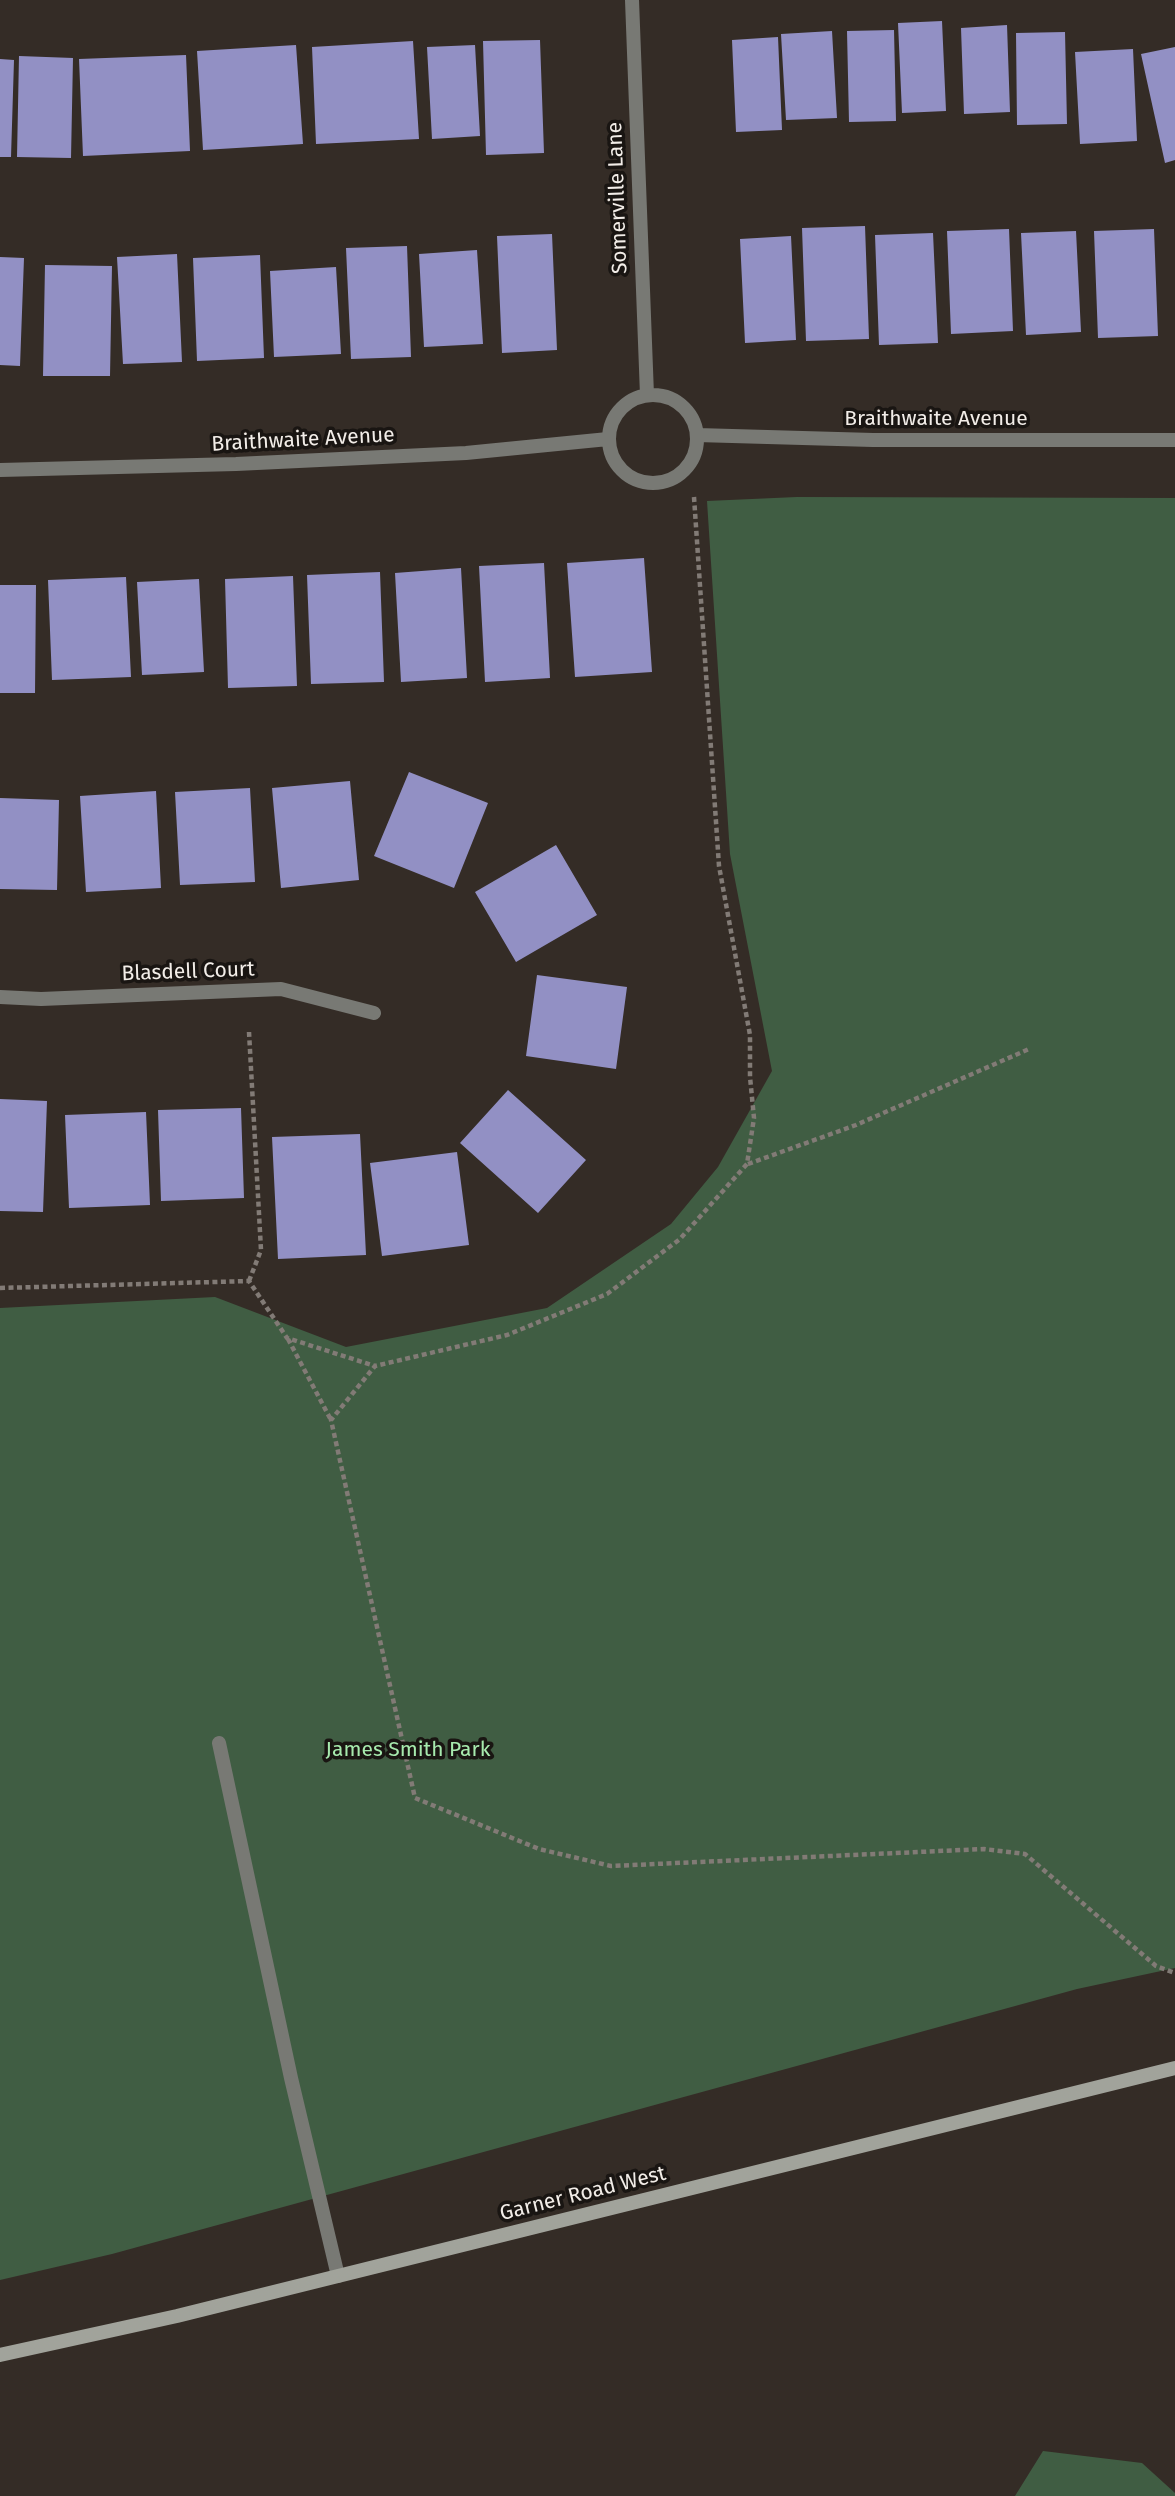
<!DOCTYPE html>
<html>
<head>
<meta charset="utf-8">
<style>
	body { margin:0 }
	canvas { display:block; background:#342c26 }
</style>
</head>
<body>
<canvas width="1175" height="2496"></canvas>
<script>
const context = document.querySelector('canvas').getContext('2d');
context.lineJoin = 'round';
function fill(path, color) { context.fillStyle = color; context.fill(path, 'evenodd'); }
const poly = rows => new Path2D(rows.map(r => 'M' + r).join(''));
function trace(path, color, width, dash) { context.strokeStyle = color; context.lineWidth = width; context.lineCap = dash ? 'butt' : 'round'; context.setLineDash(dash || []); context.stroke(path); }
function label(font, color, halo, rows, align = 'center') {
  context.font = font + ' "Fira Sans",sans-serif'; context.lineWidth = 7; context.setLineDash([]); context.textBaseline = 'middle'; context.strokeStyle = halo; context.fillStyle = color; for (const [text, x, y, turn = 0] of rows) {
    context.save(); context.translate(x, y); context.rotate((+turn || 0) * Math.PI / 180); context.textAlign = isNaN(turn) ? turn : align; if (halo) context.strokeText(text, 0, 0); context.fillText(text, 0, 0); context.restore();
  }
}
fill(poly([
	[797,497,1175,498,1175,1968,1077,1989,112,2254,0,2280,0,1308,215,1297,346,1347,547,1308,671,1224,718,1167,772,1071,730,854,707,501],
	[1043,2451,1142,2463,1175,2493,1175,2496,1015,2496]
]), '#405d43');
fill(poly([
	[942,21,946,111,902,113,898,23],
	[1007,25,1010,112,964,114,961,28],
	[894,30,896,121,849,122,847,31],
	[832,31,837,118,786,120,781,34],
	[1065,32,1067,124,1017,125,1016,33],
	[778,37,782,130,736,132,732,40],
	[540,40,544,153,486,155,483,41],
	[413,41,419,139,316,144,312,47],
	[296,45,303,144,203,150,197,51],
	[475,45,480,136,432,139,427,47],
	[1175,47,1175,160,1165,163,1141,54],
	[1133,49,1137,141,1080,144,1075,52],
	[186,55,190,151,83,156,79,59],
	[19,56,73,58,71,158,17,157],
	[0,59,14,60,11,157,0,157],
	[865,226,869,339,806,341,802,228],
	[1009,229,1013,331,951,334,947,231],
	[1154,229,1158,336,1098,338,1094,231],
	[1076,231,1081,332,1026,335,1021,233],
	[933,233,938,343,879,345,875,235],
	[552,234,557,350,502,353,497,236],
	[791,236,796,340,745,343,740,239],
	[407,246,411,357,351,359,346,248],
	[477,250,483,344,424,347,419,254],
	[177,254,182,362,123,364,117,257],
	[260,255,264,358,197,361,193,258],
	[0,257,24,258,20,366,0,365],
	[45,265,112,266,110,376,43,376],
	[336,267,341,354,274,357,270,271],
	[644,558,652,672,575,677,567,563],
	[544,563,550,678,485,682,479,566],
	[461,568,467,678,401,682,395,573],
	[380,572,384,682,311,684,307,575],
	[293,576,297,686,228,688,225,579],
	[126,577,131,677,52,680,48,580],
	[199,579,204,672,142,675,137,582],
	[0,585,36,585,35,693,0,693],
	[409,772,488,803,454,888,374,856],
	[350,781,359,880,281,888,272,788],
	[250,788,255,882,180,885,175,792],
	[156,791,161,888,86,892,80,796],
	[0,798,59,800,57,890,0,889],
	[556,845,597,915,516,962,475,892],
	[537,975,627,987,616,1069,526,1056],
	[508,1090,586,1160,538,1213,460,1143],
	[0,1099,47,1101,43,1212,0,1211],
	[241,1108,244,1198,161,1201,158,1110],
	[146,1112,150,1205,69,1208,65,1115],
	[360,1134,366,1255,278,1259,272,1137],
	[457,1152,469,1245,382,1256,370,1163]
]), '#9290c4');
trace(poly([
	[694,497,719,866,750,1035,750,1077,754,1118,747,1164,680,1239,607,1294,507,1335,375,1366,331,1420,415,1798,539,1849,611,1866,984,1849,1025,1854,1156,1966,1175,1973],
	[249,1032,261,1250,249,1281],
	[748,1164,856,1125,1029,1049],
	[0,1288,249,1281,287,1338,375,1366],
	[288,1339,331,1420]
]), '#827b76', 4.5, [5, 3.5]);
trace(poly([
	[632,0,647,395],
	'609 439a44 44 0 1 1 88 0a44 44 0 1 1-88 0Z',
	[697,435,873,440,1175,440],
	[0,470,236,464,466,453,608,439],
	[0,997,41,999,281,989,374,1013],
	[219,1743,291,2078,338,2276]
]), '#787974', 14);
trace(poly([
	[0,2355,177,2316,1175,2068]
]), '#a1a39b', 14);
label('21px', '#f2ede8', '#191512', [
	["Somerville Lane",618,198,-92],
	["Braithwaite Avenue",936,419],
	["Braithwaite Avenue",303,440,-3],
	["Blasdell Court",188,972,-2],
	["Garner Road West",583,2194,-14]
]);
label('21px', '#a7eaae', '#191512', [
	["James Smith Park",408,1750]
]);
</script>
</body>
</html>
